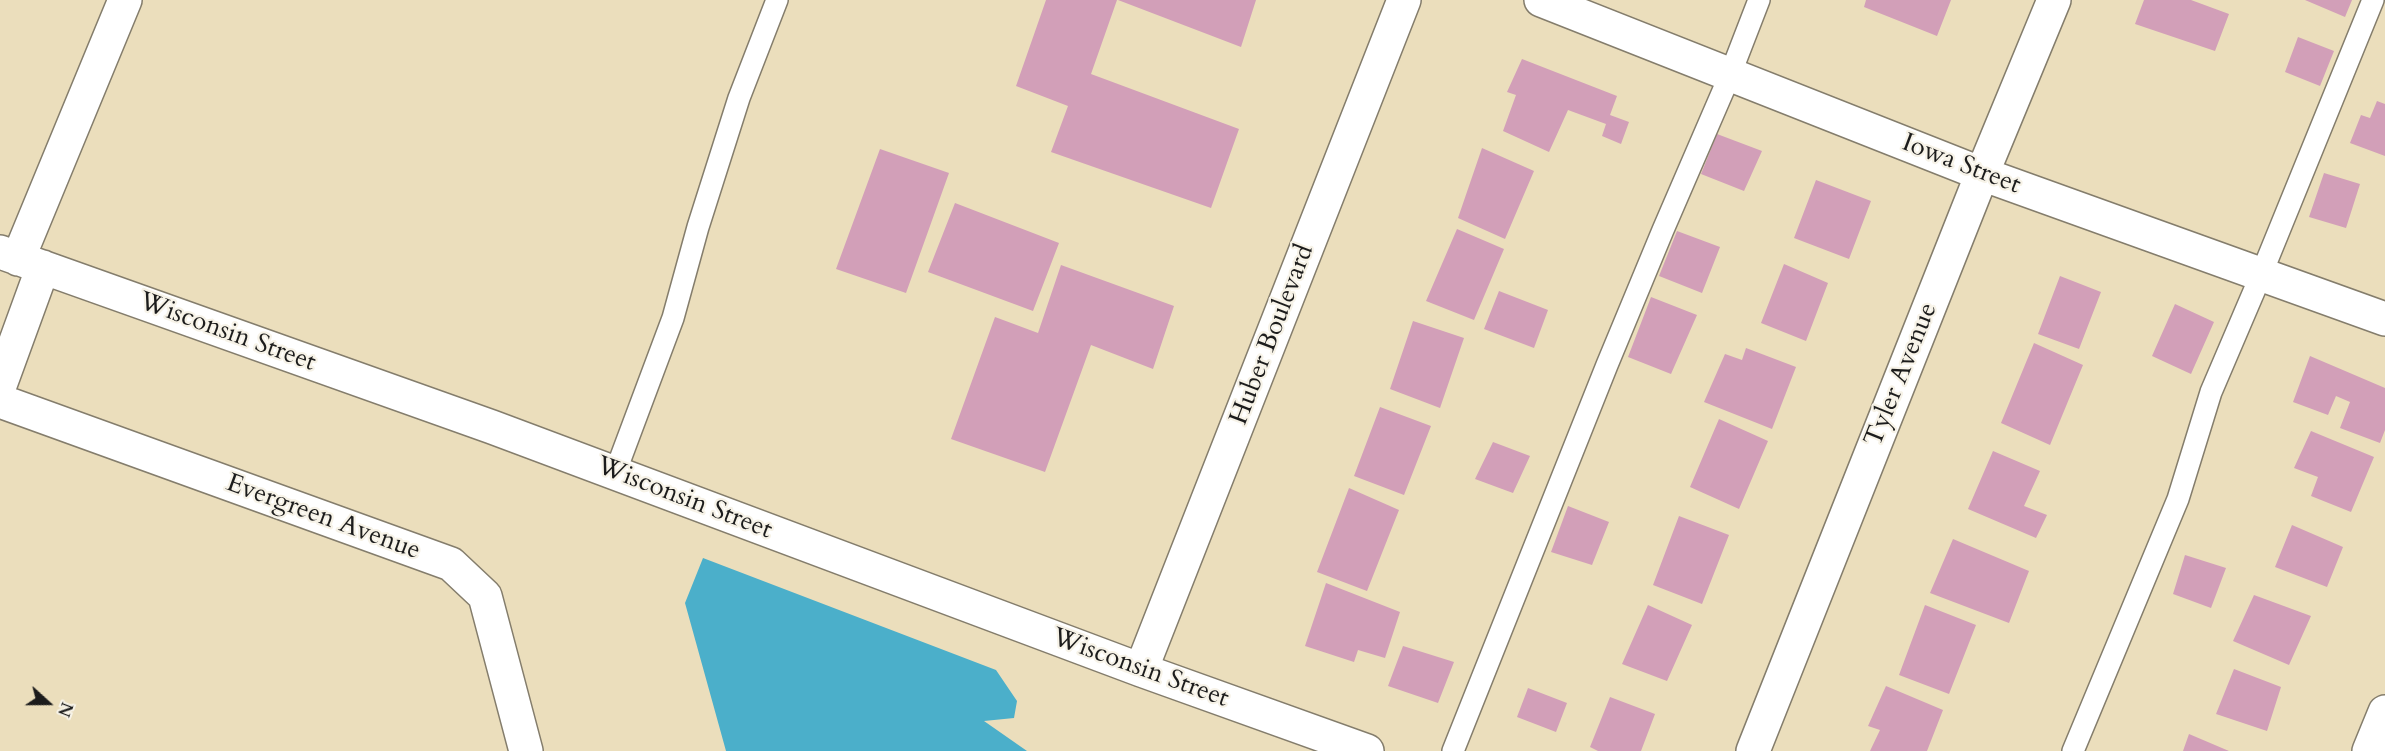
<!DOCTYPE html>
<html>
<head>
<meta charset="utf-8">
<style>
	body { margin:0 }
	#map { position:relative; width:2385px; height:751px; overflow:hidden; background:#ebdebc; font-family:Cardo,serif }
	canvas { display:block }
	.north { position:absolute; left:18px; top:673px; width:60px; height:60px; -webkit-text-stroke:4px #f7f3e8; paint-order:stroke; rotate:111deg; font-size:16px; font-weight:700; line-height:24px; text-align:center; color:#1c1c1c }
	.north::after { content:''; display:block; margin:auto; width:21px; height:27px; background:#1c1c1c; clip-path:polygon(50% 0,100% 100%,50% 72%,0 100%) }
</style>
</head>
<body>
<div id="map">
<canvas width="2385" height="751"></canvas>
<div class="north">N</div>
</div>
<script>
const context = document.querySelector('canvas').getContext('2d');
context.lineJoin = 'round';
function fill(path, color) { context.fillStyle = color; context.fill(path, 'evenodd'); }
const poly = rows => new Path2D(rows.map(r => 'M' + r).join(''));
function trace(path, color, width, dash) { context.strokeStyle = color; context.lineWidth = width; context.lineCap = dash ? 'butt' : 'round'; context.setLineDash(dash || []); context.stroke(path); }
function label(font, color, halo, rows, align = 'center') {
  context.font = font + ' Cardo,serif'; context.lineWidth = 4.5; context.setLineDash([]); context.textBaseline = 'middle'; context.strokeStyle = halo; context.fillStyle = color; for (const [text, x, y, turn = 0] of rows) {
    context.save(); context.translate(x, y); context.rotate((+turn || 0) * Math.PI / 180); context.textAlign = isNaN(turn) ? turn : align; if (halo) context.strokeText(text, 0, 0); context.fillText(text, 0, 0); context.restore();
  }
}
fill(poly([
	[703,558,996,670,1017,701,1014,718,984,721,1027,751,726,751,685,603]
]), '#4bafca');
fill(poly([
	[1046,0,1117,0,1091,74,1239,129,1211,208,1051,152,1068,106,1016,86],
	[1118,0,1256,0,1241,47],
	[1866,0,1951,0,1937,36,1864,7],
	[2144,0,2191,0,2229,14,2215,51,2135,24],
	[2305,0,2352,0,2345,17],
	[2298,37,2334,51,2320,86,2285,72],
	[1522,59,1617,96,1610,115,1629,122,1621,144,1602,136,1606,124,1568,110,1549,152,1503,131,1516,95,1507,92],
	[2377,101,2385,104,2385,156,2350,143,2361,115,2370,118],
	[1717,134,1762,151,1744,191,1701,174],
	[1482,148,1534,171,1505,239,1458,218],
	[880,149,949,173,906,293,836,269],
	[2324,173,2360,184,2346,228,2309,217],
	[1816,180,1871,201,1849,259,1794,238],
	[955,203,1059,243,1033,311,928,272],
	[1457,229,1504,249,1474,320,1426,301],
	[1677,231,1720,247,1702,293,1659,276],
	[1784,264,1828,283,1806,341,1761,323],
	[1061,265,1174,306,1153,369,1091,345,1045,472,951,439,995,317,1038,333],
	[2060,276,2101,292,2079,349,2038,334],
	[1499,291,1548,310,1534,348,1484,329],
	[1651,297,1697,315,1671,374,1628,357],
	[2175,304,2214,322,2191,374,2152,356],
	[1413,321,1464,338,1440,408,1390,389],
	[2034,343,2083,365,2050,445,2001,423],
	[1746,348,1796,367,1772,429,1704,402,1725,354,1742,360],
	[2310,356,2385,388,2385,430,2380,443,2340,428,2350,402,2336,396,2328,415,2293,402],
	[1380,407,1431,426,1404,495,1354,476],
	[1719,419,1768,441,1739,509,1690,487],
	[2311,431,2374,457,2351,512,2311,496,2318,477,2294,468],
	[1493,442,1530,456,1513,493,1475,479],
	[1993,451,2040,471,2024,506,2047,515,2036,538,1968,509],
	[1349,488,1399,510,1367,591,1317,572],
	[1568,506,1609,522,1592,565,1551,552],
	[1679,516,1729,535,1702,604,1653,585],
	[2292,525,2343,547,2327,587,2275,567],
	[1953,539,2029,571,2009,623,1930,593],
	[2185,555,2226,568,2211,608,2173,594],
	[1326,583,1400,612,1385,658,1358,650,1354,662,1305,646],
	[2254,595,2311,616,2289,665,2233,641],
	[1648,605,1692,625,1667,681,1622,664],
	[1925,605,1976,625,1949,694,1899,675],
	[1403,646,1454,662,1438,703,1388,686],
	[2234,669,2281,687,2267,731,2216,714],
	[1886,686,1943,710,1927,751,1870,751,1880,730,1868,726],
	[1528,688,1567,703,1556,732,1517,717],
	[1610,697,1655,714,1641,751,1598,751,1590,747],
	[2189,734,2229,751,2183,751]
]), '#d29fb8');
const lane = poly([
	[615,473,673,318,698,227,739,98,777,0],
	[1453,751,1607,365,1663,230,1730,75,1759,0],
	[2073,751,2178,499,2211,392,2261,275,2373,0]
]);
const street = poly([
	[1541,0,1982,174,2385,319],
	[0,252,492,427,1141,670,1367,751],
	[18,259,125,0],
	[0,385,43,267],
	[0,401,451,564,485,596,526,751],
	[1141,670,1404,0],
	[1753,751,1982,174,2054,0],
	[2369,751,2385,712]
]);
trace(lane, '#847d6c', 24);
trace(street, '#847d6c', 36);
trace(lane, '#fff', 21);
trace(street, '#fff', 33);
label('26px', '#1c1c1c', '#f7f3e8', [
	["Iowa Street",1961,165,21],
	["Wisconsin Street",227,333,20],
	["Huber Boulevard",1273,335,-69],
	["Tyler Avenue",1902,375,-68],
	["Wisconsin Street",684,499,21],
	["Evergreen Avenue",323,518,20],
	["Wisconsin Street",1140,669,20]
]);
</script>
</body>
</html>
